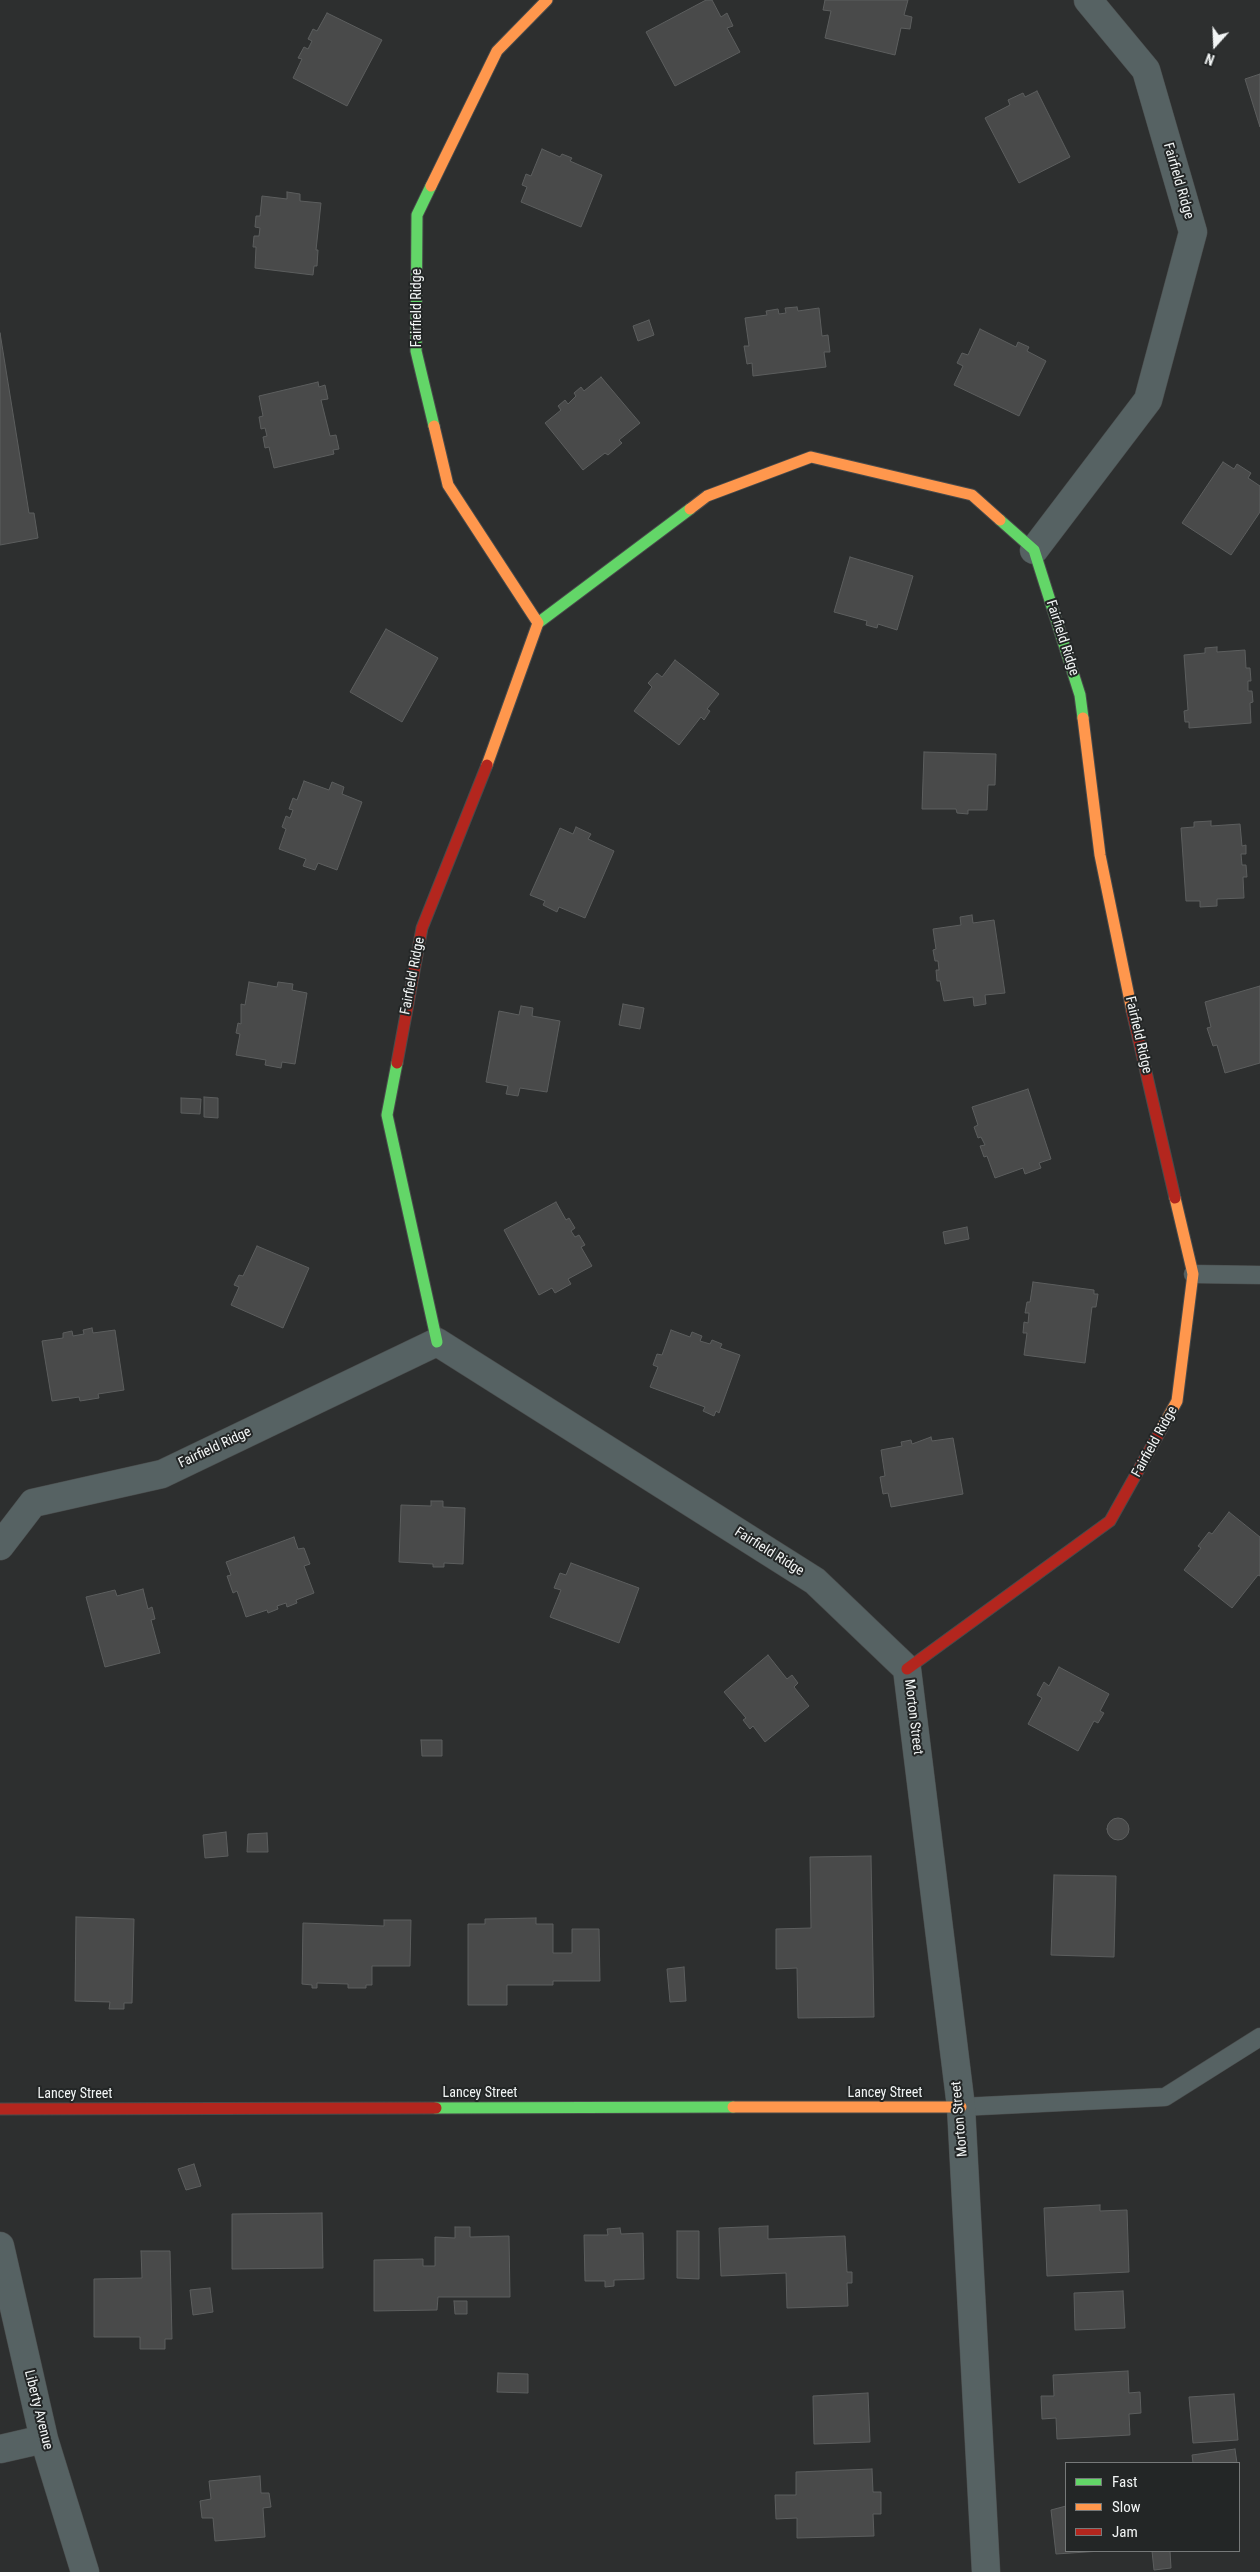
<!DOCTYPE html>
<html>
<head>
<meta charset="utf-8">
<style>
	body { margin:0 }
	#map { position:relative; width:1260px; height:2572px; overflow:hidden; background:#2d2f2f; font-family:"Roboto Condensed",sans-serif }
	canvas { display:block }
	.legend { position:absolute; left:1065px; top:2462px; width:175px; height:90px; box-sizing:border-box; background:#232626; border:1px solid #767979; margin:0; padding:6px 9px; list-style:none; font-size:15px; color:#f2f5f5 }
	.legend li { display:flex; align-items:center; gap:10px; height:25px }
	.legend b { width:25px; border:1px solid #767979 }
	.north { position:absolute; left:1190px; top:20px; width:50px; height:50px; -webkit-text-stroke:4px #232626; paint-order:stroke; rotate:200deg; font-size:14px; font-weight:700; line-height:20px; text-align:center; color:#f2f5f5 }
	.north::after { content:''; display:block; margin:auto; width:18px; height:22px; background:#f2f5f5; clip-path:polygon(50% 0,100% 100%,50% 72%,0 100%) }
</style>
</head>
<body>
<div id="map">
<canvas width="1260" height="2572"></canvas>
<ul class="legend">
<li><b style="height:6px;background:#63d668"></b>Fast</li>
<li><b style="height:6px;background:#ff974d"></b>Slow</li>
<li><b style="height:6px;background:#b3261e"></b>Jam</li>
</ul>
<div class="north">N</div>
</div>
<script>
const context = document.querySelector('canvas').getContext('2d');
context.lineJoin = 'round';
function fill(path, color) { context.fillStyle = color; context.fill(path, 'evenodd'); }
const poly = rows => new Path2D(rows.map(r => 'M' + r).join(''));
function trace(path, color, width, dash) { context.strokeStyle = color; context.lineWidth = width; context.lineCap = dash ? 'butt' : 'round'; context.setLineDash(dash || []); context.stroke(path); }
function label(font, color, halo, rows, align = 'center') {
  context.font = font + ' "Roboto Condensed",sans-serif'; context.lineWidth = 4; context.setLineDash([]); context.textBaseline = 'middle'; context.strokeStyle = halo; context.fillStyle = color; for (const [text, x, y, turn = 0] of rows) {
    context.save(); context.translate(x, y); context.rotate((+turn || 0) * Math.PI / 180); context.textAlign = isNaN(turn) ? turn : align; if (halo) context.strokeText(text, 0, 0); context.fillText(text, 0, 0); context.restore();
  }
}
const building = poly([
	[706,0,712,0,721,17,727,13,733,26,727,28,740,52,675,86,646,32,706,0],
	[825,0,908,0,904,15,912,17,910,29,901,28,895,55,825,38,831,11,823,10,825,0],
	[327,13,382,40,347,106,293,78,302,59,298,58,304,47,308,49,312,41,308,39,313,29,317,31,327,13],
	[1260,74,1260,127,1245,79,1260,74],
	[1037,91,1070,157,1019,183,985,118,1010,105,1008,100,1023,93,1025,97,1037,91],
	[542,149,560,157,562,154,572,158,570,161,602,175,581,227,521,202,527,187,522,185,526,174,531,176,542,149],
	[287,192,300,194,300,201,321,203,316,250,318,250,317,266,314,266,313,275,255,268,256,247,253,247,254,236,259,236,260,228,255,227,256,216,260,216,262,196,287,199,287,192],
	[797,307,798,311,819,308,822,336,828,335,830,352,824,352,826,367,753,376,752,363,747,364,744,346,749,346,745,318,767,315,766,311,778,309,779,314,786,313,785,308,797,307],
	[649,320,654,335,638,341,633,326,649,320],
	[980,329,1016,347,1018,342,1029,347,1027,351,1046,361,1019,416,954,385,963,366,957,363,962,353,968,355,980,329],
	[0,333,29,513,34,513,38,538,0,545,0,333],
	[601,377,640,423,619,440,622,443,608,455,605,453,583,470,545,423,561,410,558,406,565,400,568,404,576,396,574,393,581,387,584,391,601,377],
	[318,382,319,387,325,385,328,399,321,400,330,436,336,435,339,449,333,450,334,454,274,468,269,447,265,448,263,437,267,436,265,428,261,429,259,417,263,416,259,396,318,382],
	[1223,462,1234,469,1237,464,1251,473,1248,478,1260,486,1260,512,1231,555,1182,523,1223,462],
	[850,557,913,576,897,630,878,624,877,628,866,625,867,621,834,612,850,557],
	[386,629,438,658,402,722,350,692,386,629],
	[1217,647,1217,652,1245,650,1246,668,1250,668,1251,681,1248,681,1248,691,1252,691,1253,702,1250,703,1251,723,1189,728,1189,722,1185,722,1184,711,1188,710,1184,655,1205,653,1205,648,1217,647],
	[675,660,719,694,707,709,710,711,704,720,701,717,679,745,634,711,652,687,648,683,657,673,662,677,675,660],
	[924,752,996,754,995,785,988,785,987,810,968,810,968,814,957,813,956,809,922,809,924,752],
	[304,781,329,790,332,782,344,787,342,794,362,802,337,870,318,863,315,870,303,866,306,859,279,849,286,829,282,827,286,816,290,818,293,810,289,809,293,798,297,800,304,781],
	[1211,821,1211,826,1240,824,1242,846,1246,845,1246,854,1241,854,1242,865,1246,865,1247,877,1243,877,1244,898,1217,899,1217,906,1200,907,1200,901,1186,901,1181,828,1194,827,1194,822,1211,821],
	[576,827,591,834,588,839,614,851,585,918,559,907,557,912,543,905,545,901,530,895,560,828,573,834,576,827],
	[972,915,973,923,994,920,1005,993,985,995,986,1004,974,1006,973,997,944,1001,940,981,937,981,936,970,939,970,938,961,935,961,933,950,936,949,933,929,961,925,960,917,972,915],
	[249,982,277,987,278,982,293,984,292,990,307,993,295,1064,282,1062,281,1068,265,1065,266,1060,236,1055,240,1034,236,1033,238,1023,241,1024,241,1004,245,1005,249,982],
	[1260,986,1260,1063,1225,1073,1217,1045,1213,1046,1207,1028,1211,1027,1205,1002,1260,986],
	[623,1004,644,1008,640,1029,619,1025,623,1004],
	[521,1006,533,1008,532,1016,560,1021,547,1092,520,1088,518,1096,506,1094,508,1086,486,1082,499,1011,519,1015,521,1006],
	[1028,1089,1051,1159,1039,1163,1041,1168,1025,1174,1023,1168,995,1178,987,1156,984,1157,980,1146,985,1145,981,1137,978,1138,974,1127,978,1125,972,1107,1028,1089],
	[204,1097,218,1098,218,1118,204,1117,204,1097],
	[181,1098,201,1099,200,1114,181,1113,181,1098],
	[556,1202,566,1220,569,1218,575,1228,571,1231,575,1237,579,1235,585,1245,581,1247,592,1266,568,1279,571,1284,555,1293,552,1288,539,1295,504,1230,556,1202],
	[967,1227,969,1239,945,1244,943,1232,967,1227],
	[257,1246,309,1268,283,1328,231,1305,239,1287,234,1285,239,1275,243,1276,257,1246],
	[1033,1282,1094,1290,1094,1294,1098,1294,1096,1307,1092,1307,1085,1363,1024,1355,1027,1333,1023,1333,1024,1322,1028,1323,1029,1313,1025,1313,1027,1302,1030,1302,1033,1282],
	[92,1328,93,1333,115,1330,124,1390,98,1394,99,1398,80,1401,79,1397,52,1401,42,1341,63,1338,63,1333,72,1331,73,1336,84,1334,83,1330,92,1328],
	[671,1330,690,1337,692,1332,702,1336,700,1341,710,1344,712,1340,722,1344,720,1348,740,1355,719,1413,716,1411,714,1416,703,1411,705,1407,650,1387,658,1367,653,1365,657,1354,662,1355,671,1330],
	[931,1437,932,1441,953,1438,963,1494,891,1507,888,1493,883,1494,880,1477,885,1476,881,1450,902,1446,901,1442,911,1440,912,1444,931,1437],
	[431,1501,443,1501,443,1507,465,1508,463,1564,444,1563,444,1567,433,1567,433,1564,399,1562,401,1505,431,1506,431,1501],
	[1229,1512,1260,1537,1260,1576,1258,1575,1232,1608,1184,1570,1201,1548,1198,1546,1209,1532,1212,1534,1229,1512],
	[294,1537,298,1549,304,1548,310,1564,304,1566,314,1593,296,1600,297,1603,287,1607,286,1603,277,1606,278,1609,268,1613,267,1610,246,1617,237,1591,233,1593,227,1576,231,1575,226,1562,294,1537],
	[571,1563,639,1588,619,1643,550,1617,561,1590,554,1588,560,1573,566,1575,571,1563],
	[143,1589,148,1609,152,1607,155,1619,151,1620,160,1653,105,1667,86,1597,115,1590,117,1596,143,1589],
	[768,1655,787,1679,792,1675,798,1683,794,1687,809,1706,765,1742,753,1726,750,1729,743,1720,746,1718,724,1692,768,1655],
	[1059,1667,1109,1694,1100,1711,1104,1713,1098,1723,1094,1721,1078,1751,1028,1724,1042,1698,1037,1695,1044,1682,1049,1686,1059,1667],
	[421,1740,442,1740,442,1756,422,1756,421,1740],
	'1107 1829a11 11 0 1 1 22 0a11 11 0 1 1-22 0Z',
	[226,1832,228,1856,205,1858,203,1835,226,1832],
	[267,1833,268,1852,247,1852,248,1834,267,1833],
	[871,1856,874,2017,798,2018,797,1968,776,1969,776,1929,811,1928,810,1857,871,1856],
	[1054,1875,1116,1876,1114,1957,1051,1955,1054,1875],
	[76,1917,134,1919,132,2003,124,2003,124,2009,109,2009,110,2002,75,2001,76,1917],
	[536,1918,536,1924,553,1924,553,1953,572,1953,572,1929,599,1929,600,1981,553,1981,553,1985,507,1985,507,2005,468,2005,468,1924,485,1924,485,1919,536,1918],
	[384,1920,411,1920,410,1966,372,1966,372,1985,366,1985,366,1988,348,1988,348,1984,317,1983,317,1988,312,1988,312,1985,302,1984,303,1923,384,1926,384,1920],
	[684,1967,686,2001,670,2002,667,1969,684,1967],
	[194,2164,201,2186,186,2190,178,2169,194,2164],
	[1100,2205,1100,2211,1127,2210,1129,2272,1047,2276,1044,2208,1100,2205],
	[322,2213,323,2268,232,2269,232,2214,322,2213],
	[768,2226,768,2239,845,2236,847,2272,852,2272,852,2283,847,2283,848,2306,787,2308,786,2273,721,2276,719,2228,768,2226],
	[455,2227,470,2227,470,2237,509,2236,510,2297,438,2297,437,2310,374,2311,374,2260,423,2259,423,2266,435,2266,435,2237,455,2238,455,2227],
	[620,2228,621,2234,643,2233,644,2279,614,2280,614,2286,605,2287,605,2281,585,2281,584,2235,608,2235,607,2229,620,2228],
	[677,2231,699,2231,699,2279,677,2278,677,2231],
	[141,2251,170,2251,172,2339,165,2339,165,2349,140,2349,140,2337,94,2337,94,2279,142,2278,141,2251],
	[210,2288,213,2312,193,2315,190,2290,210,2288],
	[1123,2291,1125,2328,1075,2330,1074,2293,1123,2291],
	[454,2301,467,2301,467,2314,455,2314,454,2301],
	[1128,2371,1129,2393,1140,2392,1141,2413,1129,2414,1130,2435,1057,2439,1056,2418,1042,2419,1041,2396,1054,2396,1053,2375,1128,2371],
	[498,2373,528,2374,528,2393,497,2392,498,2373],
	[868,2393,870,2442,814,2444,813,2396,868,2393],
	[1234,2394,1238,2440,1193,2443,1189,2397,1234,2394],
	[1235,2449,1237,2463,1193,2463,1192,2455,1235,2449],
	[872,2469,873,2492,881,2492,881,2514,873,2514,874,2536,797,2538,797,2518,776,2519,775,2495,796,2495,796,2472,872,2469],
	[260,2476,261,2493,269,2493,271,2507,263,2508,265,2537,215,2541,213,2518,202,2518,200,2501,211,2499,209,2481,260,2476],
	[1066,2506,1066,2551,1101,2551,1056,2554,1051,2510,1066,2506],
	[1152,2551,1170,2551,1171,2568,1154,2570,1152,2551]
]);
fill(building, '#494a4a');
trace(building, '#5c5e5e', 1);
const lane = poly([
	[1193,1274,1260,1275],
	[961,2107,1165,2097,1260,2037]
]);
const street = poly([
	[1034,550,1148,400,1193,232,1146,70,1088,0],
	[0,1546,33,1503,162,1474,437,1342,815,1581,907,1669,961,2107,986,2572],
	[0,2246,44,2439,85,2572],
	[0,2449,44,2439]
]);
const fast = poly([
	[431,186,417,215,416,351,434,426],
	[1000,520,1034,550,1080,695,1083,718],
	[538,623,690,509],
	[397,1063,387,1115,437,1342],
	[436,2108,733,2107]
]);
const slow = poly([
	[431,186,497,51,547,0],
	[434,426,448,485,538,623,487,765],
	[690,509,707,496,811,457,972,495,1000,520],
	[1083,718,1100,855,1132,1011],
	[1162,1428,1177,1401,1193,1274,1175,1198],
	[733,2107,961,2107]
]);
const jam = poly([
	[1132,1011,1175,1198],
	[397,1063,422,928,487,765],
	[907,1669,1110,1521,1162,1428],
	[0,2109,436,2108]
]);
trace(lane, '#494b4b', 19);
trace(street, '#494b4b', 29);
trace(fast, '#494b4b', 13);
trace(slow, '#494b4b', 13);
trace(jam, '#494b4b', 13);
trace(lane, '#566263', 18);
trace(street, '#566263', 28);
trace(fast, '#63d668', 11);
trace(slow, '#ff974d', 11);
trace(jam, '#b3261e', 11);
label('14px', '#f2f5f5', '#232626', [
	["Fairfield Ridge",1178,181,74],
	["Fairfield Ridge",417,308,-90],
	["Fairfield Ridge",1062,638,72],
	["Fairfield Ridge",413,976,-79],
	["Fairfield Ridge",1138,1035,77],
	["Fairfield Ridge",1155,1442,-61],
	["Fairfield Ridge",215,1448,-25],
	["Fairfield Ridge",769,1552,32],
	["Morton Street",913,1717,83],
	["Lancey Street",480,2093],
	["Lancey Street",885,2093],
	["Lancey Street",75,2094],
	["Morton Street",960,2119,-95],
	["Liberty Avenue",38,2410,76]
]);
</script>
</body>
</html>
